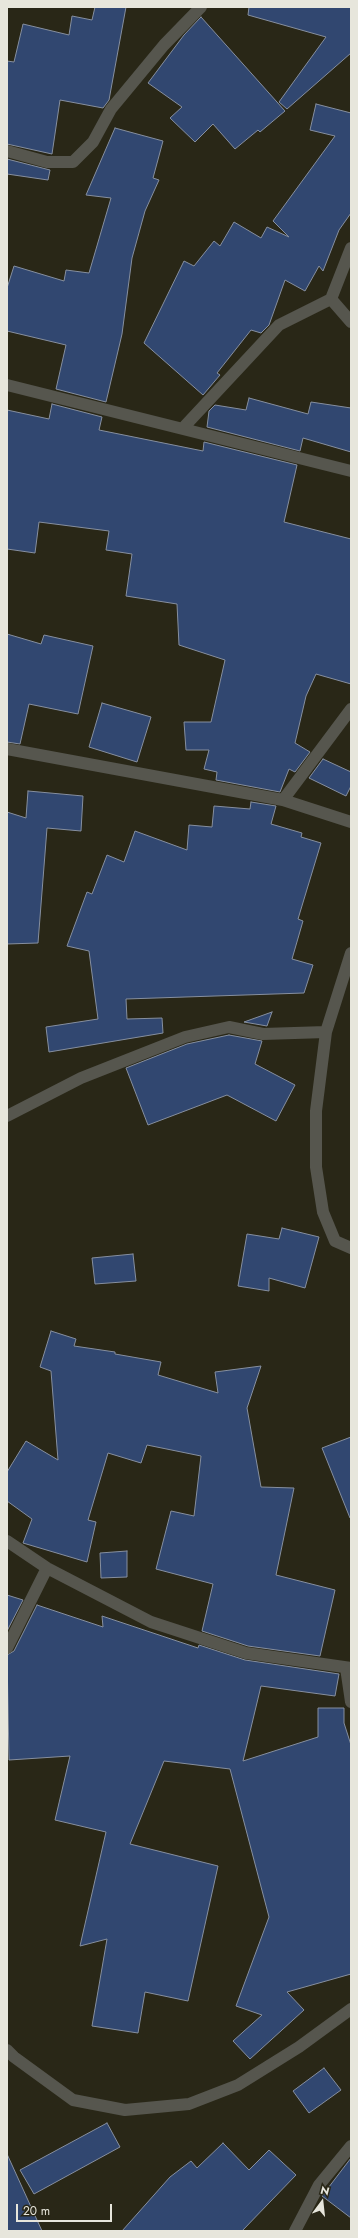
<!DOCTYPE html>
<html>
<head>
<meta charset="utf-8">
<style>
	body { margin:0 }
	#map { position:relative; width:358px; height:2238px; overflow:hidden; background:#292717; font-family:Jost,sans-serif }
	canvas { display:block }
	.frame { position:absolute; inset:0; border:8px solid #e7e6dc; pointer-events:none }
	.north { position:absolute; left:302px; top:2182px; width:40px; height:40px; -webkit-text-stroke:3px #292717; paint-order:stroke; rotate:15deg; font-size:11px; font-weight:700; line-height:16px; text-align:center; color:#e7e6dc }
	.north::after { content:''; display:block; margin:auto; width:14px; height:18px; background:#e7e6dc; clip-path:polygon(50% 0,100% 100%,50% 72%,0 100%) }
	.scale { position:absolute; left:16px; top:2204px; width:96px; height:18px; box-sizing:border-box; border:2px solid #e7e6dc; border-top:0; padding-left:5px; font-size:12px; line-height:14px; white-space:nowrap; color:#e7e6dc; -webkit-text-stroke:3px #292717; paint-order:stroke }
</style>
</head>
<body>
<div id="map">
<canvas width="358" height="2238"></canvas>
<div class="frame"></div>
<div class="north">N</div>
<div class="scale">20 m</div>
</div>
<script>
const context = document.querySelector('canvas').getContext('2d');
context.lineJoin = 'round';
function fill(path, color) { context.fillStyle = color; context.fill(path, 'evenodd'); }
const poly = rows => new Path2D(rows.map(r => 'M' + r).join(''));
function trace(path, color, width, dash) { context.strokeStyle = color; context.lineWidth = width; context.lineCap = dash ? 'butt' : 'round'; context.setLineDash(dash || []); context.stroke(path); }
const building = poly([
	[95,7,126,7,109,100,103,108,60,100,52,154,7,144,7,61,14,62,23,24,69,35,72,16,92,20,95,7],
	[249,7,351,7,351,53,287,109,279,102,326,37,248,15,249,7],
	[201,17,285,111,260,132,258,130,235,149,213,124,195,142,170,118,182,107,148,83,184,35,201,17],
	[316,104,351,113,351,213,339,230,323,271,319,266,305,291,285,280,269,325,261,333,251,330,217,373,220,375,203,395,144,343,184,261,194,266,214,241,220,246,234,222,261,238,267,227,289,237,273,221,335,136,310,130,316,104],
	[115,128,163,141,153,178,159,180,145,211,132,258,122,334,106,402,56,389,66,345,7,331,7,288,14,266,64,281,66,270,89,273,111,198,86,195,115,128],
	[7,159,50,170,48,180,7,174,7,159],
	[249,398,308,414,311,402,351,408,351,452,303,438,300,451,207,427,209,411,215,405,246,410,249,398],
	[52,404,102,417,99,430,203,451,204,442,297,465,284,522,351,539,351,684,316,674,306,696,295,743,310,752,295,772,289,769,280,792,216,780,217,772,204,769,209,750,186,750,184,722,211,722,225,660,179,645,177,604,126,596,132,554,106,550,109,531,39,522,35,553,7,549,7,410,49,419,52,404],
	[7,634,41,644,44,635,93,646,78,714,29,704,20,744,7,742,7,634],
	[102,703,151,717,137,762,89,747,102,703],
	[323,759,351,772,351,786,346,796,309,778,323,759],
	[28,791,83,796,81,831,47,828,38,943,7,944,7,812,26,818,28,791],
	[251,802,276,806,271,824,302,833,301,837,321,843,298,919,303,921,292,959,313,965,304,993,126,999,127,1019,162,1018,163,1033,49,1052,46,1027,98,1019,89,951,67,946,87,892,92,894,107,855,124,862,135,831,187,850,189,825,212,827,214,806,250,809,251,802],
	[272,1012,267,1026,244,1022,272,1012],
	[229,1035,262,1041,255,1064,295,1085,276,1121,227,1095,148,1125,126,1068,187,1044,229,1035],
	[282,1228,319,1237,305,1288,269,1278,269,1291,238,1286,247,1234,279,1239,282,1228],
	[133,1254,136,1281,95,1284,92,1258,133,1254],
	[51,1331,76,1339,74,1346,115,1352,115,1354,161,1362,158,1375,218,1393,215,1372,261,1366,247,1408,261,1487,294,1488,276,1575,335,1590,320,1656,248,1646,202,1631,213,1584,156,1569,171,1511,194,1516,201,1456,147,1445,141,1463,108,1453,88,1520,96,1522,87,1562,23,1543,32,1519,7,1501,7,1472,26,1441,58,1460,51,1371,40,1367,51,1331],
	[351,1437,351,1518,350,1518,322,1448,351,1437],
	[127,1551,127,1577,101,1578,100,1553,127,1551],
	[7,1595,23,1600,7,1631,7,1595],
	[37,1605,103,1627,102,1616,198,1648,199,1645,245,1660,339,1674,335,1696,261,1686,243,1761,318,1737,318,1708,344,1708,344,1723,351,1745,351,1974,287,1992,304,2010,250,2059,233,2041,262,2015,236,2006,269,1917,230,1769,164,1761,130,1844,218,1866,188,2001,145,1992,138,2033,92,2026,107,1939,80,1946,106,1832,55,1820,70,1756,9,1760,7,1655,14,1651,37,1605],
	[324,2068,341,2090,309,2113,293,2091,324,2068],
	[107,2123,120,2147,34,2194,20,2170,107,2123],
	[223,2143,249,2170,269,2150,296,2175,242,2231,122,2231,170,2177,191,2161,197,2168,223,2143],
	[7,2154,42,2231,7,2231,7,2154],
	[351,2158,351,2218,322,2196,351,2158]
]);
fill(building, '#314770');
trace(building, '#868f9f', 1);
trace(poly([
	[7,151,47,162,73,162,93,142,111,109,164,45,201,7],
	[331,299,351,322],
	[7,385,351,471],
	[183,428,279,325,331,299,351,248],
	[7,749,283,800,351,822],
	[283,800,351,709],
	[351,953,326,1032,316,1111,316,1167,323,1212,335,1241,351,1248],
	[7,1116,81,1078,185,1037,229,1027,263,1034,326,1032],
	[7,1541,47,1568,151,1622,246,1653,351,1668],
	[7,1648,47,1568],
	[346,1668,351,1702],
	[7,2050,14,2057,73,2100,125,2110,189,2104,238,2085,299,2047,351,2009],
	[295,2231,319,2185,351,2146]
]), '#56564e', 12);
</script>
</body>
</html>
